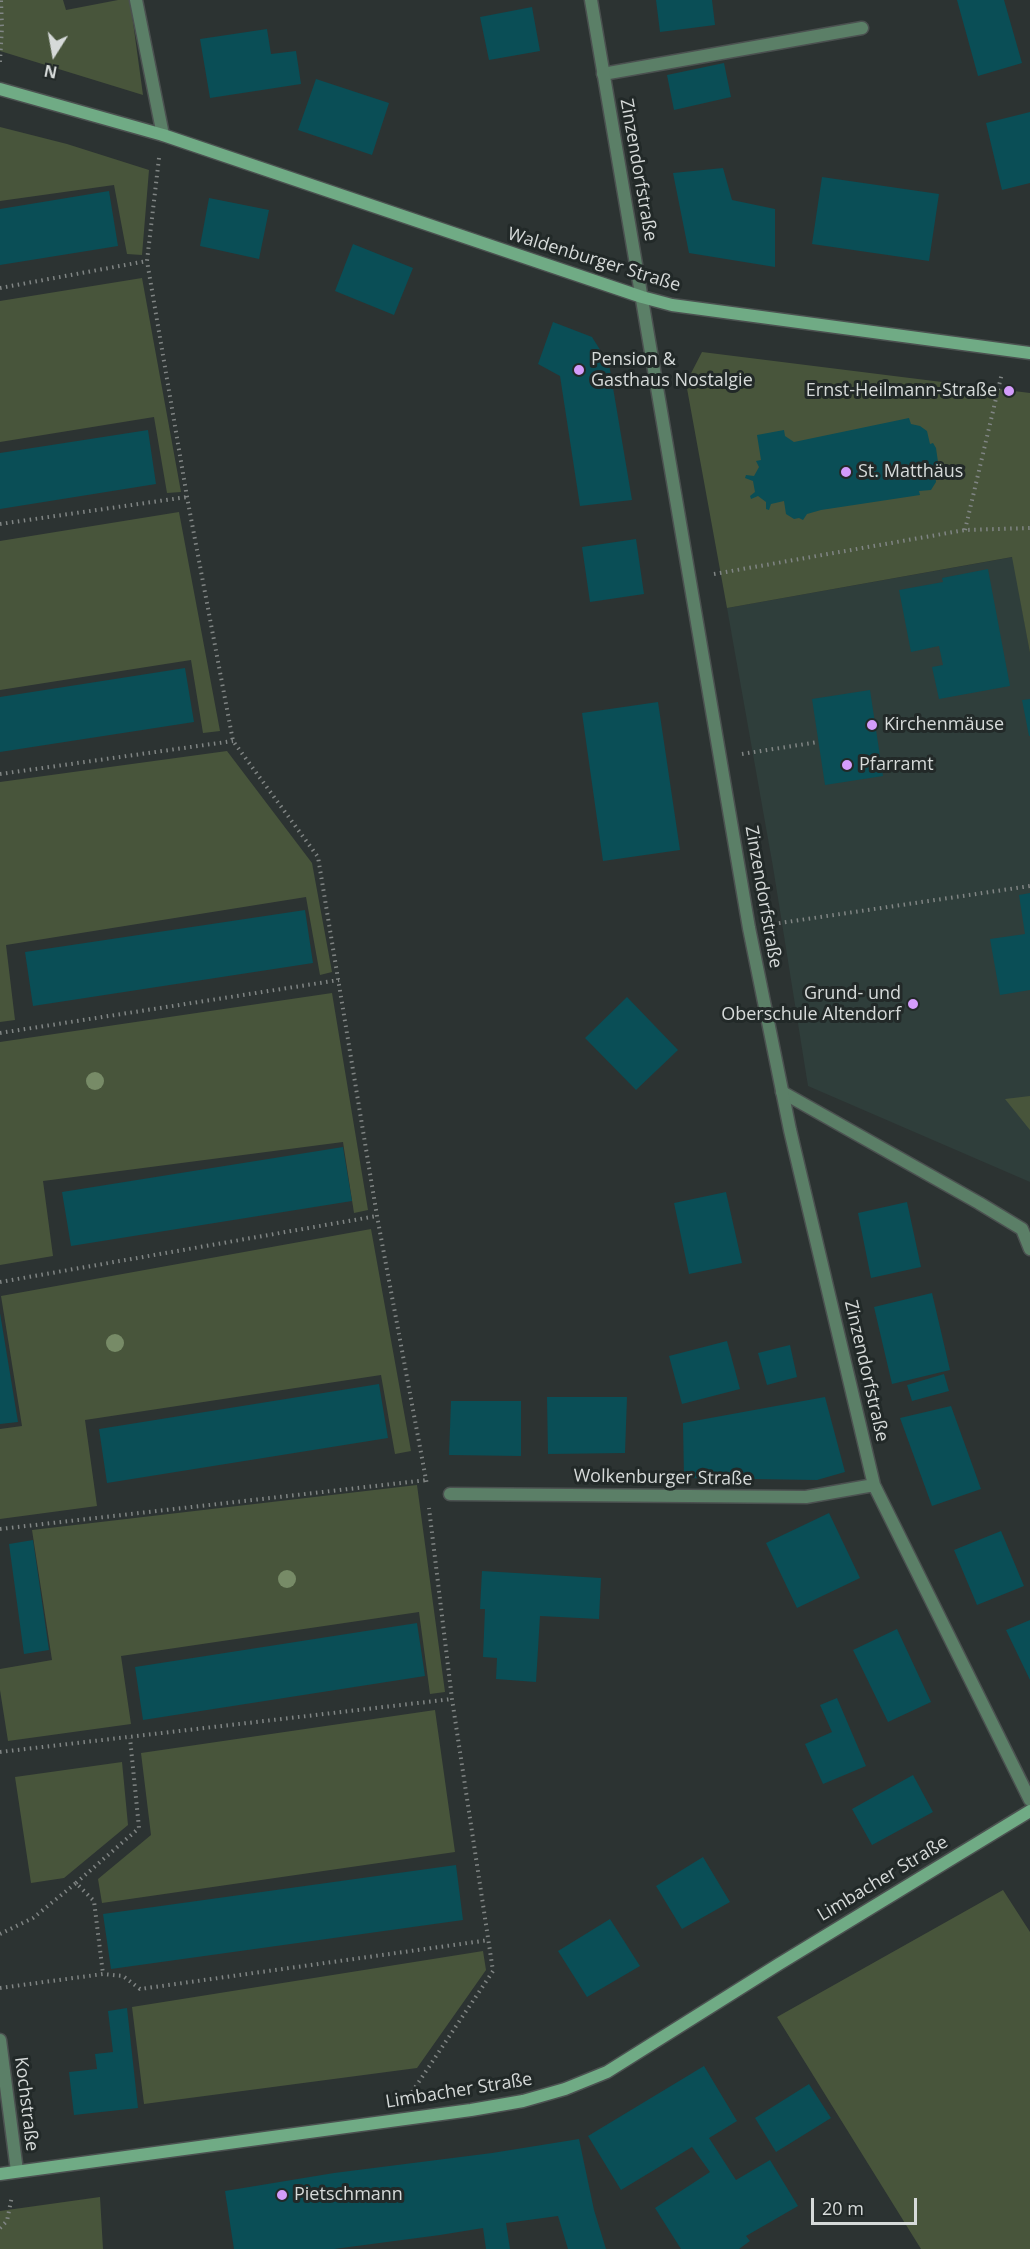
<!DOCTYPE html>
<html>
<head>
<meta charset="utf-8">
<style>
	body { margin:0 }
	#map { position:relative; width:1030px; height:2249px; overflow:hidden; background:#2c3332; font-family:"Open Sans",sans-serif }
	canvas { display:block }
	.north { position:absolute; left:24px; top:24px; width:60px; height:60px; -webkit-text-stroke:4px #222928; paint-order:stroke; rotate:191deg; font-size:16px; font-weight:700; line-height:24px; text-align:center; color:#d6dad9 }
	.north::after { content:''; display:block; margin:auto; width:21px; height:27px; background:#d6dad9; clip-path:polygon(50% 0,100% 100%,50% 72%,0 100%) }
	.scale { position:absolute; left:811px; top:2198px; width:106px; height:27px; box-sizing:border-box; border:3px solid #d6dad9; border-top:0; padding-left:8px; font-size:18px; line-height:21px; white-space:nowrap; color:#d6dad9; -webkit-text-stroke:4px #222928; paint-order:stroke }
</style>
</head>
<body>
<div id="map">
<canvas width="1030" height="2249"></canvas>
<div class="north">N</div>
<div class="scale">20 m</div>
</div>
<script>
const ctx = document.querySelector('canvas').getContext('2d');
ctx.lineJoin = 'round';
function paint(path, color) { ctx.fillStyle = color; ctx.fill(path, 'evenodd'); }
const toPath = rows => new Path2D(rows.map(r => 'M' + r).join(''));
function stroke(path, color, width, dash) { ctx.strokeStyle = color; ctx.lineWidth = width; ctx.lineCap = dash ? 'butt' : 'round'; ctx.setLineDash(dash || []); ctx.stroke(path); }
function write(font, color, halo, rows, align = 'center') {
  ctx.font = font + ' "Open Sans",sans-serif'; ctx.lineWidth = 6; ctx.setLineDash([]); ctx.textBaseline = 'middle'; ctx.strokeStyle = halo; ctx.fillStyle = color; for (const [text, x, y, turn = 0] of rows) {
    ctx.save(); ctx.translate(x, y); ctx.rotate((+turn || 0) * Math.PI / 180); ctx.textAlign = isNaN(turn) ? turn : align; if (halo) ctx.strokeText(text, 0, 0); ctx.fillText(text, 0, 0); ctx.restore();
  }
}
const built = toPath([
	[1013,557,1030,653,1030,1182,808,1086,773,867,727,608]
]);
const green = toPath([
	[0,0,63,0,66,10,118,0,130,0,143,95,0,51],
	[0,127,67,144,149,170,142,255,127,254,114,185,0,201],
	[142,278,181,492,167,493,154,417,0,442,0,301],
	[702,352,1030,393,1030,653,1012,557,727,608,686,383],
	[179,512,220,731,203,733,191,660,0,690,0,541],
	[227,751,312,863,332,972,320,975,306,897,6,945,15,1020,0,1022,0,782],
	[332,993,368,1210,354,1213,343,1142,43,1181,53,1256,0,1265,0,1042],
	[1030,1096,1030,1130,1005,1099],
	[371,1229,411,1451,395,1454,381,1375,85,1420,97,1506,0,1519,0,1429,22,1426,1,1296],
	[417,1485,445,1692,430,1694,419,1612,121,1656,131,1724,8,1741,0,1690,0,1669,52,1660,32,1530],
	[435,1710,455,1852,102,1903,98,1879,151,1835,141,1753],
	[122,1762,128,1825,64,1878,31,1883,15,1777],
	[1003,1890,1030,1932,1030,2249,921,2249,777,2017],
	[483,1951,486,1970,417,2068,144,2104,132,2007],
	[100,2197,103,2249,0,2249,0,2211]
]);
const building = toPath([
	[656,0,712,0,715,25,660,32],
	[957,0,1004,0,1022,63,978,76],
	[532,7,540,51,489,60,480,17],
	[267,29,271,54,296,51,301,84,210,98,200,39],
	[724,63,731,97,674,110,667,75],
	[316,79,389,103,372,155,298,130],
	[1030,112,1030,183,1002,190,986,123],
	[723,168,732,200,775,209,775,267,689,253,673,173],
	[822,177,939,194,929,261,812,244],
	[109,191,118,246,0,265,0,209],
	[209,198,269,210,259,259,200,246],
	[353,244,413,268,394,315,335,291],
	[553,322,592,337,609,364,632,500,580,506,560,376,538,364],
	[909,418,911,424,920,426,927,431,930,444,933,443,936,448,938,462,937,467,934,468,936,482,931,490,919,491,920,495,821,510,807,514,803,520,799,518,794,519,786,514,784,501,771,504,769,510,766,509,766,502,758,496,751,499,750,496,755,492,753,481,745,478,746,475,754,476,759,467,756,461,761,460,757,435,784,430,785,436,794,442],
	[148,430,156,484,0,509,0,453],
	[636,539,644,594,590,602,582,547],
	[988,569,1010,686,939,699,932,667,943,665,939,646,911,652,899,590,943,582,942,578],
	[185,668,194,722,0,752,0,697],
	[870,690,883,776,825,785,812,699],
	[1030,699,1030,736,1029,736,1022,700],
	[658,702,680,850,603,861,582,713],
	[1030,893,1030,990,1000,995,990,939,1025,934,1019,895],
	[305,910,313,963,33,1006,25,952],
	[627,997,678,1050,636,1090,585,1038],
	[343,1147,352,1201,71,1246,62,1192],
	[726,1192,742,1263,689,1274,674,1203],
	[907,1202,921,1267,871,1278,858,1213],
	[932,1293,950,1370,892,1384,874,1307],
	[0,1313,18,1422,0,1424],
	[727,1341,740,1389,682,1404,669,1356],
	[790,1345,797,1377,767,1385,758,1353],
	[944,1374,949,1391,912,1401,907,1385],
	[379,1384,388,1438,107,1483,99,1429],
	[547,1397,627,1397,625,1453,548,1454],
	[825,1397,845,1472,817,1480,684,1478,683,1423],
	[451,1401,521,1401,521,1456,449,1455],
	[951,1406,981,1489,932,1506,900,1418],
	[829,1513,860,1578,797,1608,766,1543],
	[1001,1531,1024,1586,977,1605,954,1550],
	[33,1540,49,1650,24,1654,9,1544],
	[482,1571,601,1578,599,1619,540,1616,536,1682,496,1679,497,1658,483,1657,485,1609,480,1609],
	[1030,1620,1030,1680,1006,1630],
	[417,1623,425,1676,143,1720,135,1667],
	[897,1629,931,1702,888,1722,853,1650],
	[837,1698,866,1766,823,1784,805,1744,832,1732,820,1705],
	[913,1775,933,1812,872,1845,852,1809],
	[703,1857,730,1902,682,1929,656,1886],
	[456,1865,463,1920,111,1969,103,1914],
	[610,1919,640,1966,587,1997,558,1951],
	[127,2008,138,2108,74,2115,69,2072,97,2069,95,2054,113,2052,108,2011],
	[704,2066,737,2121,709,2138,736,2180,770,2160,798,2206,746,2236,750,2241,739,2249,681,2249,655,2208,710,2172,692,2147,621,2190,588,2136],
	[809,2084,831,2118,776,2152,755,2118],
	[579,2139,594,2210,606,2249,568,2249,558,2216,506,2223,510,2249,486,2249,483,2228,440,2235,334,2249,234,2249,225,2191,334,2173,492,2153]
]);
const path = toPath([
	[0,62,2,27,1,0],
	[159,158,147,261,187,497,233,741,318,857,377,1216,427,1485],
	[0,288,147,261],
	[0,524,187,497],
	[965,530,1002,373],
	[714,574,965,530,1030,528],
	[742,754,818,742],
	[0,774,233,741],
	[773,924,1030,886],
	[0,1033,339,980],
	[0,1282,377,1216],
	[0,1529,427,1480],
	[0,1752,452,1699],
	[76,1883,139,1828,130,1738],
	[0,1934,33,1918,76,1883,94,1901,103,1974],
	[0,1988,103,1974,123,1976,140,1989,489,1940],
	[412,2092,493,1971,452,1699,429,1508],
	[0,2228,7,2221,12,2196]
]);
const lane = toPath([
	[603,74,862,28],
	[782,1092,979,1203,1022,1229,1030,1249]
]);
const street = toPath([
	[136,0,163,135],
	[591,0,749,928,790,1130,874,1485,1030,1800],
	[450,1494,806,1497,874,1485],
	[0,2040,17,2171]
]);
const secondary = toPath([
	[0,89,163,135,642,297,672,305,1030,353],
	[0,2174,471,2110,523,2101,565,2089,607,2072,779,1964,1030,1811]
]);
const trees = [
	[95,1081],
	[115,1343],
	[287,1579]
];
const markers = [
	[579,370,6,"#d49cfb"],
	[1009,391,6,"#d49cfb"],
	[846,472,6,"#d49cfb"],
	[872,725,6,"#d49cfb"],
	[847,765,6,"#d49cfb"],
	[913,1004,6,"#d49cfb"],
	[282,2195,6,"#d49cfb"]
];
const streetNames = [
	["Zinzendorfstraße",638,170,80],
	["Waldenburger Straße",594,260,17],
	["Zinzendorfstraße",763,897,80],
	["Zinzendorfstraße",866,1371,77],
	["Wolkenburger Straße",663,1478,1],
	["Limbacher Straße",883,1879,-31],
	["Limbacher Straße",459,2091,-9],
	["Kochstraße",26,2104,83]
];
const poiNames = [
	["Pension &",591,360],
	["Gasthaus Nostalgie",591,381],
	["Ernst-Heilmann-Straße",997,391,"right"],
	["St. Matthäus",858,472],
	["Kirchenmäuse",884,725],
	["Pfarramt",859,765],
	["Grund- und",901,994,"right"],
	["Oberschule Altendorf",901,1015,"right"],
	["Pietschmann",294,2195]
];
paint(built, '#2f3e3b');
paint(green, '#48553b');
paint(building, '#0a4e56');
stroke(lane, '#4b5150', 15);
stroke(street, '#4b5150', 15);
stroke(secondary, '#4b5150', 15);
stroke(path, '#808584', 4, [1.5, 4.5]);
stroke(lane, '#5b7f67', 12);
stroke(street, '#5b7f67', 12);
stroke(secondary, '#70ab85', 12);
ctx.fillStyle = '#778b67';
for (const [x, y] of trees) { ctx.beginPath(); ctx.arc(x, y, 9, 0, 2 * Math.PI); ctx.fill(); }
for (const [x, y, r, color] of markers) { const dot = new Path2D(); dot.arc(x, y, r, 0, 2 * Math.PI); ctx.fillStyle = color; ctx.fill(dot); stroke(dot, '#222928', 2); }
write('18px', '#d6dad9', '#222928', streetNames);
write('18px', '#d6dad9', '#222928', poiNames, 'left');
</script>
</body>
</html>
